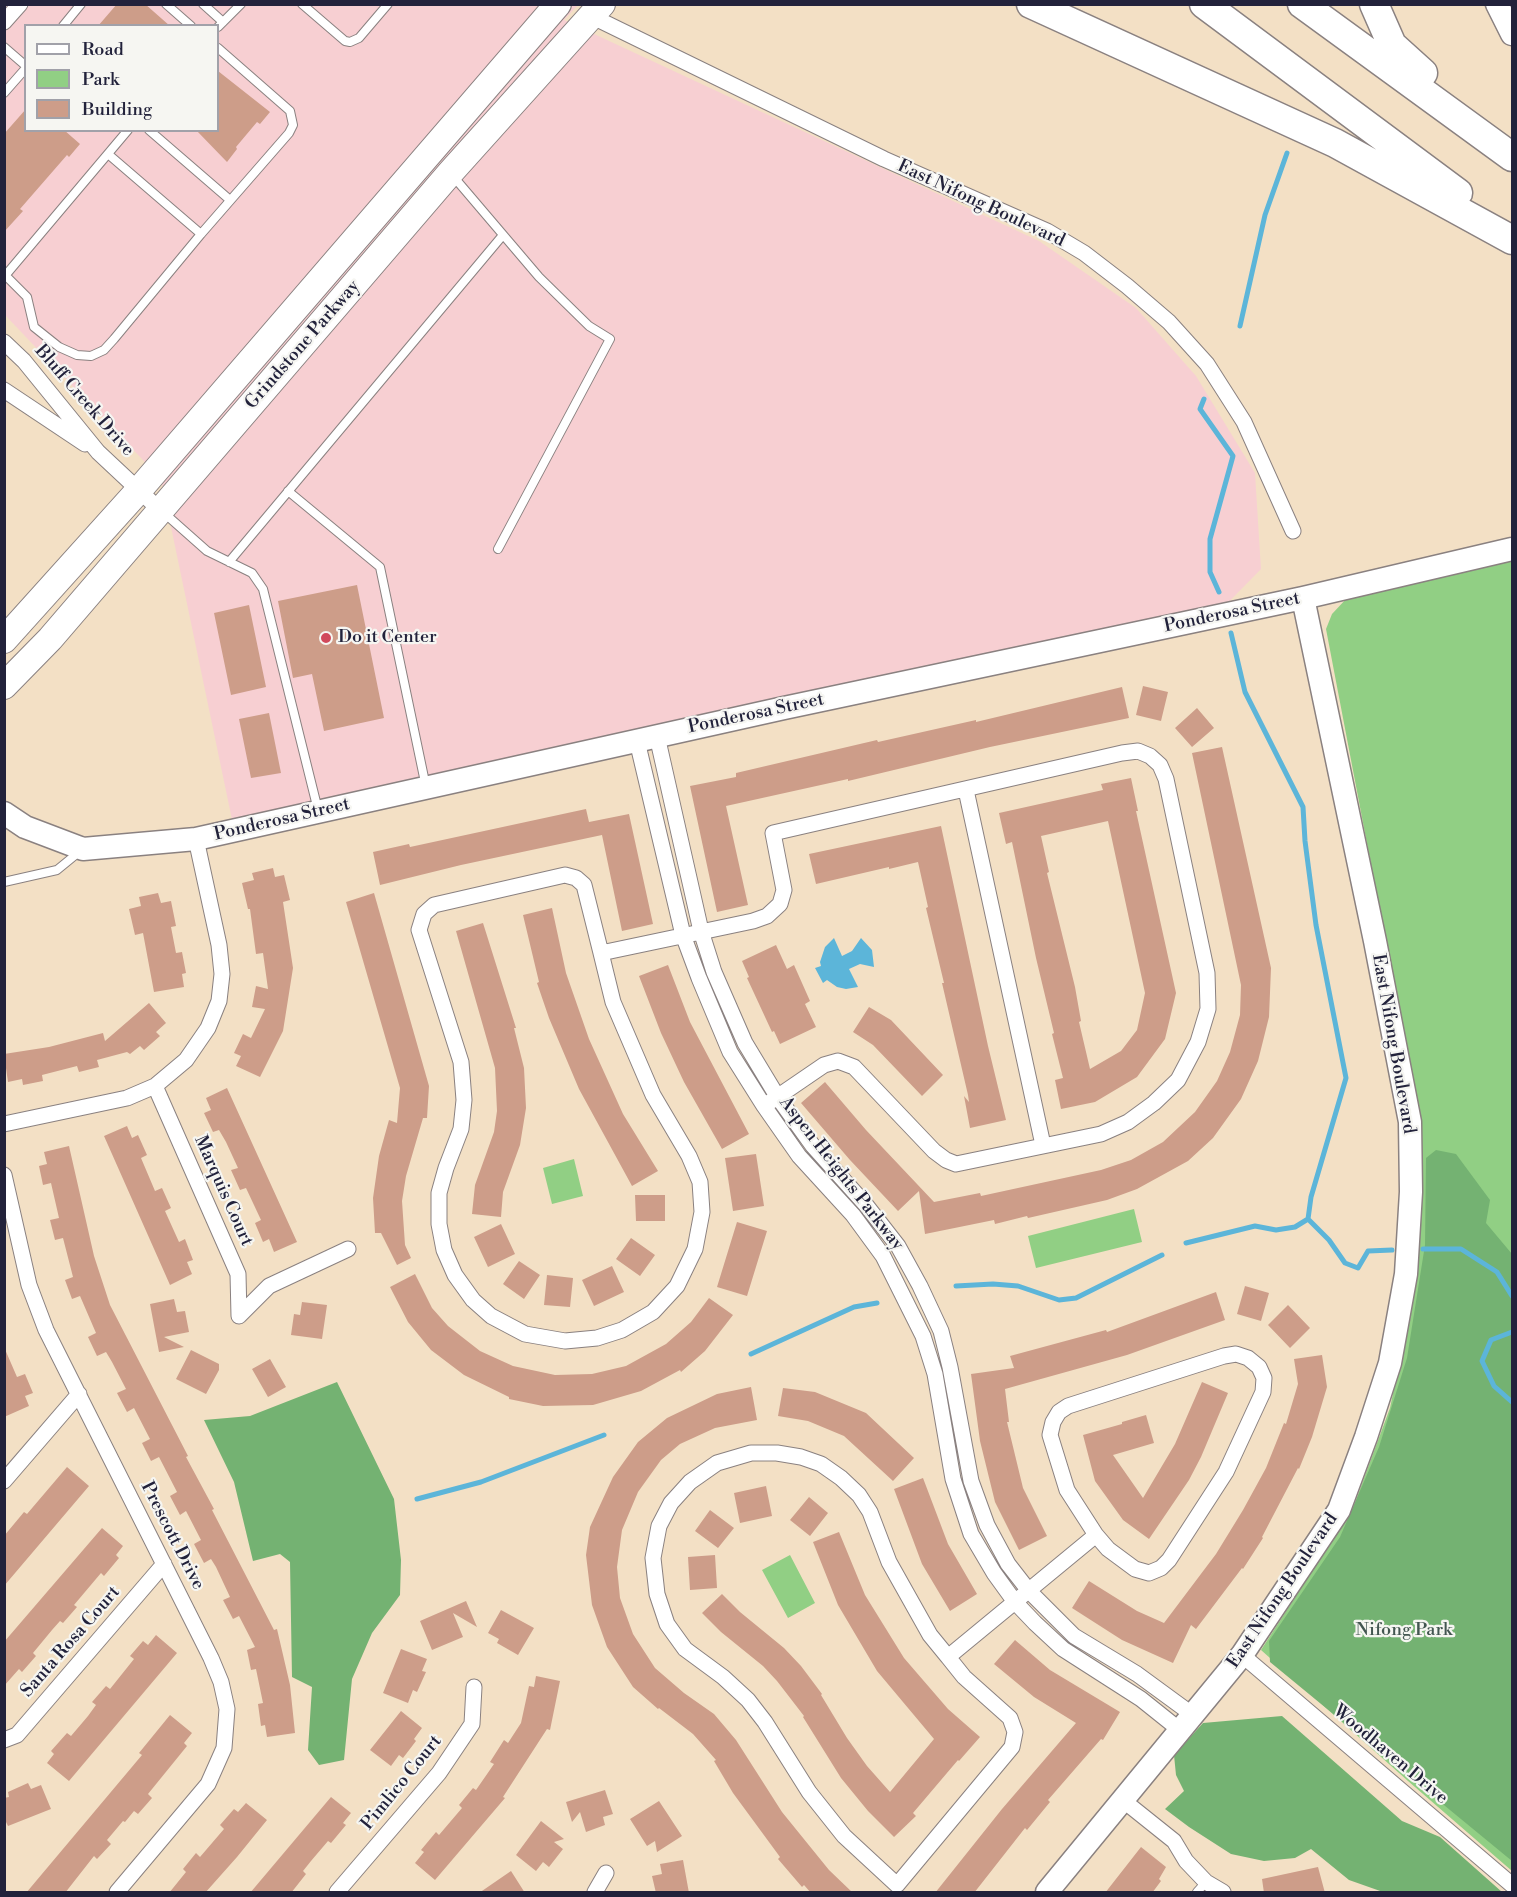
<!DOCTYPE html>
<html>
<head>
<meta charset="utf-8">
<style>
	body { margin:0 }
	#map { position:relative; width:1517px; height:1897px; overflow:hidden; background:#f3e0c5; font-family:"Libre Bodoni",serif }
	canvas { display:block }
	.frame { position:absolute; inset:0; border:6px solid #22223b; pointer-events:none }
	.legend { position:absolute; left:24px; top:24px; width:195px; height:108px; box-sizing:border-box; background:#f6f6f2; border:2px solid #a1a1a9; margin:0; padding:8px 10px; list-style:none; font-size:18px; color:#22223b }
	.legend li { display:flex; align-items:center; gap:12px; height:30px }
	.legend b { width:30px; border:2px solid #a1a1a9 }
</style>
</head>
<body>
<div id="map">
<canvas width="1517" height="1897"></canvas>
<div class="frame"></div>
<ul class="legend">
<li><b style="height:8px;background:#fff"></b>Road</li>
<li><b style="height:16px;background:#91cf84"></b>Park</li>
<li><b style="height:16px;background:#cd9d89"></b>Building</li>
</ul>
</div>
<script>
const ctx = document.querySelector('canvas').getContext('2d');
ctx.lineJoin = 'round';
function paint(path, color) { ctx.fillStyle = color; ctx.fill(path, 'evenodd'); }
const toPath = rows => new Path2D(rows.map(r => 'M' + r).join(''));
function stroke(path, color, width, dash) { ctx.strokeStyle = color; ctx.lineWidth = width; ctx.lineCap = dash ? 'butt' : 'round'; ctx.setLineDash(dash || []); ctx.stroke(path); }
function write(font, color, halo, rows, align = 'center') {
  ctx.font = font + ' "Libre Bodoni",serif'; ctx.lineWidth = 4.5; ctx.setLineDash([]); ctx.textBaseline = 'middle'; ctx.strokeStyle = halo; ctx.fillStyle = color; for (const [text, x, y, turn = 0] of rows) {
    ctx.save(); ctx.translate(x, y); ctx.rotate((+turn || 0) * Math.PI / 180); ctx.textAlign = isNaN(turn) ? turn : align; if (halo) ctx.strokeText(text, 0, 0); ctx.fillText(text, 0, 0); ctx.restore();
  }
}
const built = toPath([
	[5,5,578,5,564,20,1039,241,1136,308,1196,376,1255,473,1261,569,1212,619,235,834,161,479,5,315],
	[26,26,218,26,218,130,26,130]
]);
const green = toPath([
	[1512,561,1512,1871,1408,1781,1261,1650,1353,1508,1390,1408,1407,1326,1415,1095,1326,629,1332,614,1347,598],
	[574,1159,583,1196,552,1204,543,1168],
	[1134,1209,1142,1242,1036,1268,1028,1236],
	[790,1555,815,1603,788,1618,762,1570]
]);
const forest = toPath([
	[1436,1150,1456,1154,1490,1200,1486,1223,1512,1254,1512,1861,1270,1662,1269,1641,1340,1537,1379,1447,1407,1358,1425,1245,1426,1158],
	[337,1382,394,1499,401,1560,400,1595,372,1633,352,1679,344,1760,319,1765,308,1750,312,1687,292,1677,290,1562,280,1554,253,1561,234,1482,204,1420,250,1416],
	[1282,1716,1402,1821,1440,1837,1502,1892,1383,1892,1349,1880,1311,1849,1295,1858,1264,1861,1231,1854,1189,1827,1165,1809,1184,1791,1176,1775,1174,1755,1203,1723]
]);
const water = toPath([
	[834,938,842,956,852,951,861,938,872,950,874,967,860,964,849,969,858,987,846,989,837,987,827,980,823,983,815,968,821,966,820,962,825,947]
]);
const stream = toPath([
	[1240,326,1265,215,1287,153],
	[1204,399,1200,409,1233,456,1210,539,1210,572,1219,592],
	[1231,633,1245,692,1303,807,1305,841,1316,925,1346,1078,1311,1197,1308,1219,1329,1240,1345,1263,1358,1268,1368,1251,1392,1250],
	[1186,1243,1255,1226,1276,1230,1295,1227,1308,1219],
	[1423,1249,1461,1249,1497,1272,1512,1296],
	[956,1286,993,1284,1018,1286,1059,1300,1076,1298,1162,1255],
	[1512,1332,1491,1340,1482,1361,1494,1386,1512,1402],
	[751,1354,854,1307,877,1303],
	[417,1499,481,1482,604,1435]
]);
const building = toPath([
	[117,4,145,4,170,26,98,26],
	[218,71,270,112,260,124,257,122,236,147,237,149,227,162,196,130,218,130],
	[26,109,26,130,64,130,80,144,69,157,67,155,20,209,23,211,4,232,4,134],
	[357,585,384,718,324,731,312,674,293,678,278,601],
	[249,605,266,687,231,695,214,613],
	[1143,686,1168,692,1161,721,1136,715],
	[1122,687,1129,718,990,747,848,781,848,779,726,806,748,905,717,912,690,786,736,777,736,773,877,740,878,742,976,720,976,722],
	[1197,708,1214,728,1192,747,1175,728],
	[269,713,281,773,251,778,239,719],
	[1222,747,1271,968,1269,1017,1258,1061,1241,1099,1213,1138,1188,1161,1137,1189,1107,1200,1028,1218,1027,1216,995,1224,994,1220,925,1234,919,1191,898,1211,850,1160,801,1103,825,1082,866,1130,934,1202,980,1193,981,1196,1101,1170,1131,1160,1163,1142,1195,1112,1217,1081,1230,1052,1240,1015,1241,985,1192,753],
	[1131,778,1138,811,1136,811,1176,993,1165,1039,1137,1077,1095,1102,1061,1109,1055,1080,1063,1078,1052,1034,1054,1033,1036,958,1012,842,1006,844,999,813,1103,790,1101,784],
	[1108,821,1145,993,1137,1030,1121,1051,1090,1069,1079,1022,1081,1021,1075,987,1047,873,1049,872,1041,836],
	[586,809,589,822,629,814,653,924,622,931,602,835,461,865,380,885,373,852,409,844,410,847],
	[941,826,988,1046,1006,1120,970,1128,964,1096,969,1102,968,1095,942,983,944,983,926,908,928,907,918,862,889,869,889,867,816,884,809,854],
	[273,868,275,877,284,875,290,900,283,902,293,968,283,1031,260,1077,236,1066,241,1056,234,1053,243,1034,251,1038,265,1009,252,1007,256,986,268,989,263,953,256,954,250,909,248,909,242,883,254,880,252,873],
	[158,893,161,903,171,901,176,926,171,927,176,953,182,952,186,973,182,974,184,987,154,992,143,933,135,935,129,909,141,906,139,897],
	[374,893,429,1086,427,1118,423,1118,406,1176,402,1201,405,1245,411,1258,397,1265,381,1233,375,1233,373,1198,379,1156,389,1120,397,1123,400,1088,346,902],
	[552,908,566,973,589,1039,623,1114,658,1171,632,1186,579,1089,549,1018,537,983,539,982,523,915],
	[483,923,516,1028,514,1028,524,1068,526,1108,520,1145,503,1192,501,1217,472,1214,475,1185,494,1132,497,1111,495,1068,456,931],
	[776,945,787,969,794,965,810,1001,805,1004,816,1027,780,1044,774,1031,772,1032,747,978,749,977,742,961],
	[668,965,690,1022,749,1134,722,1149,684,1082,661,1033,639,976],
	[149,1003,166,1023,156,1032,160,1036,144,1050,140,1046,130,1054,127,1052,97,1060,99,1067,79,1072,77,1066,42,1075,43,1081,23,1085,22,1079,8,1082,4,1054,49,1047,103,1033,105,1041],
	[869,1007,891,1020,943,1075,922,1096,873,1045,853,1032],
	[227,1088,297,1242,274,1252,269,1239,263,1242,255,1223,261,1220,246,1188,240,1190,231,1170,238,1168,226,1142,219,1130,213,1132,204,1113,211,1110,206,1098],
	[127,1126,132,1138,138,1135,147,1155,141,1158,155,1191,162,1188,171,1208,165,1211,179,1242,185,1239,193,1260,187,1262,192,1274,170,1285,104,1136],
	[69,1146,94,1256,110,1305,188,1456,186,1457,214,1509,212,1510,274,1630,277,1629,290,1685,295,1733,267,1737,265,1725,261,1726,258,1704,263,1703,256,1669,251,1670,247,1650,255,1647,239,1616,233,1619,223,1600,230,1597,216,1567,211,1559,204,1563,194,1544,201,1540,186,1511,180,1515,170,1496,177,1492,159,1457,151,1461,142,1443,150,1439,134,1408,127,1412,117,1393,126,1389,112,1362,106,1352,97,1356,88,1337,96,1333,80,1296,72,1299,65,1280,73,1277,63,1238,55,1240,50,1220,59,1218,51,1183,43,1185,39,1166,47,1164,44,1152],
	[756,1154,764,1206,733,1211,725,1158],
	[635,1195,665,1195,665,1221,636,1221],
	[737,1222,767,1231,747,1296,717,1287],
	[501,1224,515,1254,488,1267,474,1237],
	[631,1238,655,1255,640,1276,616,1259],
	[519,1261,540,1275,524,1299,503,1284],
	[612,1266,624,1292,594,1306,582,1280],
	[415,1274,432,1308,448,1326,480,1351,513,1366,555,1375,592,1374,626,1366,666,1344,691,1322,709,1298,733,1315,705,1351,681,1372,680,1370,641,1391,593,1405,543,1406,509,1399,509,1397,464,1375,431,1350,408,1322,390,1287],
	[547,1275,573,1278,570,1307,544,1305],
	[1245,1286,1269,1293,1261,1321,1237,1314],
	[1216,1292,1225,1320,1127,1355,1005,1389,1009,1422,1007,1422,1023,1488,1047,1536,1019,1550,995,1502,980,1441,971,1374,1014,1368,1010,1356,1106,1330,1107,1332],
	[174,1299,177,1312,185,1311,189,1332,164,1337,184,1347,159,1352,150,1304],
	[302,1302,327,1305,322,1339,291,1335,294,1314,300,1315],
	[1288,1305,1310,1328,1290,1348,1268,1325],
	[4,1347,17,1377,25,1374,33,1393,25,1396,29,1406,4,1417],
	[191,1350,219,1364,219,1370,206,1394,176,1379],
	[1322,1355,1327,1387,1312,1437,1299,1469,1298,1468,1262,1537,1263,1538,1243,1569,1242,1568,1196,1629,1191,1625,1173,1663,1122,1640,1072,1608,1089,1581,1137,1611,1164,1623,1216,1554,1243,1510,1266,1468,1284,1423,1286,1424,1298,1384,1294,1359],
	[270,1359,286,1387,268,1397,252,1369],
	[1202,1382,1228,1393,1201,1457,1189,1480,1149,1539,1123,1520,1095,1481,1083,1435,1122,1424,1122,1422,1146,1415,1154,1443,1113,1455,1143,1498,1175,1444],
	[751,1387,757,1420,715,1428,680,1444,661,1460,638,1492,622,1530,617,1567,620,1598,633,1634,655,1668,684,1693,714,1714,736,1740,782,1812,829,1870,853,1893,811,1893,804,1885,802,1887,778,1859,780,1857,733,1793,714,1761,716,1760,693,1734,659,1708,658,1709,633,1687,607,1647,592,1605,586,1555,590,1527,613,1477,638,1442,667,1418,717,1394],
	[783,1388,815,1392,866,1413,914,1458,893,1481,844,1436,808,1421,778,1416],
	[67,1467,89,1486,4,1586,4,1536,24,1512,27,1514],
	[923,1478,948,1544,977,1594,950,1611,922,1564,894,1489],
	[766,1486,772,1516,740,1523,734,1493],
	[809,1497,828,1513,810,1536,790,1520],
	[710,1510,734,1528,718,1548,695,1531],
	[102,1528,123,1546,116,1555,119,1558,104,1576,101,1573,74,1605,77,1607,63,1623,60,1621,52,1630,33,1653,36,1656,22,1672,19,1669,4,1686,4,1642],
	[839,1532,865,1595,904,1658,948,1709,980,1737,959,1761,958,1760,913,1813,916,1816,894,1837,868,1811,841,1778,803,1717,804,1716,777,1681,763,1666,721,1632,702,1613,722,1594,740,1612,784,1648,801,1666,822,1694,821,1695,847,1738,867,1766,890,1792,934,1739,877,1671,838,1605,813,1542],
	[715,1555,717,1588,690,1590,688,1557],
	[466,1601,477,1627,453,1613,463,1637,432,1650,420,1621],
	[501,1610,534,1628,518,1655,497,1643,499,1639,488,1633],
	[156,1635,177,1653,69,1781,47,1763,54,1754,51,1751,67,1733,71,1736,88,1716,96,1705,92,1702,106,1686,110,1689,134,1659,130,1656,143,1641,148,1645],
	[1015,1640,1050,1670,1120,1712,1103,1740,1101,1739,1048,1800,1050,1802,1027,1830,1025,1828,974,1893,935,1893,1002,1809,1076,1723,1034,1697,994,1664],
	[401,1649,427,1659,422,1671,426,1672,417,1692,413,1690,408,1703,383,1693],
	[536,1676,560,1681,550,1730,547,1729,503,1797,505,1798,435,1880,415,1863,424,1852,421,1850,436,1832,439,1835,462,1808,459,1805,473,1788,476,1790,494,1764,490,1762,504,1740,508,1743,521,1723,529,1686,534,1687],
	[401,1711,422,1728,414,1739,416,1741,403,1758,399,1755,391,1766,370,1750],
	[170,1715,192,1733,184,1743,187,1746,148,1794,152,1798,138,1814,134,1811,125,1822,123,1821,107,1840,111,1844,97,1859,94,1856,65,1893,26,1893,142,1755,139,1753],
	[28,1783,31,1789,41,1785,51,1809,8,1826,4,1818,4,1798,9,1797,8,1792],
	[605,1790,613,1814,603,1817,605,1825,586,1832,580,1812,572,1822,566,1802],
	[331,1797,351,1813,343,1823,346,1825,331,1843,328,1841,311,1861,303,1871,306,1874,291,1893,250,1893],
	[659,1801,682,1836,657,1852,655,1841,647,1846,630,1819],
	[246,1803,267,1820,237,1857,205,1893,169,1893,186,1872,183,1869,196,1853,200,1857,224,1829,220,1825,234,1809,238,1812],
	[541,1821,564,1839,554,1842,563,1849,549,1867,543,1862,536,1871,516,1855],
	[1141,1847,1166,1867,1159,1879,1161,1881,1152,1893,1105,1893],
	[683,1860,689,1893,656,1893,652,1876,662,1874,660,1864],
	[1318,1867,1325,1893,1264,1893,1262,1879],
	[511,1871,525,1893,479,1893]
]);
const lane = toPath([
	[166,4,191,26],
	[203,4,223,22],
	[302,4,345,41,350,42,359,38,388,4],
	[63,26,81,4],
	[218,27,241,4],
	[4,47,26,66],
	[4,93,26,68],
	[149,130,230,200],
	[108,154,201,234,289,133,293,125,290,111,218,48],
	[453,176,539,277,589,326,610,339,498,549],
	[4,274,27,297,34,327,59,347,77,355,91,356,104,350,114,339,201,234],
	[4,277,128,130],
	[288,491,380,567,426,787],
	[163,512,207,551,252,573,263,589,318,810],
	[229,562,503,235],
	[4,882,57,870,79,852],
	[1197,1892,1206,1882]
]);
const street = toPath([
	[591,16,884,159,1047,231,1084,253,1127,286,1169,322,1207,364,1244,422,1293,531],
	[4,22,20,4],
	[4,342,24,361,98,452,161,511],
	[4,390,85,444],
	[657,736,701,931,714,972,745,1043,777,1096,813,1146,866,1205,898,1246,920,1286,941,1331,950,1367,971,1481,987,1525,1008,1564,1029,1591,1074,1636,1137,1674,1193,1715],
	[637,741,683,935,699,978,730,1052,764,1106,799,1156,853,1215,883,1256,923,1336,935,1374,953,1479,971,1534,994,1573,1015,1602,1035,1623,1063,1649,1141,1699,1181,1731],
	[966,790,1043,1145],
	[601,953,613,1002,653,1095,689,1156,700,1182,702,1212,695,1249,677,1286,653,1312,622,1330,597,1338,565,1341,525,1334,491,1316,473,1300,455,1275,444,1250,439,1224,439,1193,446,1168,461,1129,464,1100,461,1062,419,930,424,914,434,905,565,875,576,878,584,885,601,953,753,921,767,916,780,904,784,890,773,833,1122,753,1138,751,1150,756,1160,765,1166,779,1207,973,1208,1009,1198,1042,1178,1080,1154,1103,1128,1122,1101,1134,956,1164,946,1160,934,1151,854,1067,838,1061,824,1065,764,1106],
	[155,1086,238,1274,239,1316],
	[4,1124,127,1098,155,1086,186,1060,208,1028,219,1001,222,974,219,945,196,839],
	[4,1175,29,1285,46,1330,211,1658,221,1682,227,1709,224,1748,208,1784,117,1892],
	[239,1316,269,1286,348,1249],
	[4,1481,79,1394],
	[1242,1655,1512,1885],
	[948,1657,964,1677,1010,1718,1015,1732,1012,1747,897,1885,844,1836,809,1792,765,1722,748,1700,723,1677,685,1649,667,1624,657,1594,653,1558,659,1526,671,1503,690,1482,717,1463,751,1453,777,1453,801,1457,821,1464,841,1478,859,1495,870,1512,889,1562,930,1635,948,1657,1096,1535,1108,1549,1135,1569,1149,1573,1161,1568,1169,1560,1226,1472,1263,1392,1264,1378,1259,1367,1248,1358,1236,1354,1224,1356,1068,1406,1059,1412,1053,1422,1050,1435,1067,1490,1096,1535],
	[4,1740,17,1735,164,1564],
	[1124,1801,1174,1841,1186,1861,1206,1882,1223,1892],
	[337,1892,439,1773,472,1724,474,1687],
	[595,1892,606,1873]
]);
const secondary = toPath([
	[1497,4,1512,34],
	[4,813,25,827,83,849,196,839,784,708,1303,598,1512,549],
	[1047,1892,1242,1655,1339,1510,1366,1437,1390,1363,1406,1274,1411,1192,1410,1122,1375,941,1303,598]
]);
const primary = toPath([
	[4,640,139,490,558,4],
	[4,686,50,639,450,173,602,4]
]);
const highway = toPath([
	[1031,4,1335,143,1512,240],
	[1204,4,1458,193],
	[1302,4,1512,157],
	[1374,4,1392,45,1423,73]
]);
const markers = [
	[326,638,6,"#d1495b"]
];
const streetNames = [
	["East Nifong Boulevard",981,204,25],
	["Grindstone Parkway",303,345,-49],
	["Bluff Creek Drive",84,401,49],
	["Ponderosa Street",1232,613,-12],
	["Ponderosa Street",756,714,-12],
	["Ponderosa Street",282,820,-13],
	["East Nifong Boulevard",1393,1044,80],
	["Aspen Heights Parkway",841,1174,52],
	["Marquis Court",223,1191,66],
	["Prescott Drive",172,1536,63],
	["East Nifong Boulevard",1283,1591,-56],
	["Santa Rosa Court",71,1642,-49],
	["Woodhaven Drive",1390,1755,40],
	["Pimlico Court",402,1783,-51]
];
const poiNames = [
	["Do it Center",338,638]
];
const parkNames = [
	["Nifong Park",1404,1631]
];
paint(built, '#f7cfd2');
paint(green, '#91cf84');
paint(forest, '#74b272');
paint(water, '#5cb5d9');
stroke(stream, '#5cb5d9', 5);
paint(building, '#cd9d89');
stroke(lane, '#8a8180', 10);
stroke(street, '#8a8180', 17);
stroke(secondary, '#8a8180', 25);
stroke(primary, '#8a8180', 28);
stroke(highway, '#8a8180', 31);
stroke(lane, '#fff', 8);
stroke(street, '#fff', 15);
stroke(secondary, '#fff', 22);
stroke(primary, '#fff', 26);
stroke(highway, '#fff', 28);
for (const [x, y, r, color] of markers) { const dot = new Path2D(); dot.arc(x, y, r, 0, 2 * Math.PI); ctx.fillStyle = color; ctx.fill(dot); stroke(dot, '#f6f6f2', 2); }
write('18px', '#22223b', '#f6f6f2', streetNames);
write('18px', '#22223b', '#f6f6f2', poiNames, 'left');
write('18px', '#435651', '#f6f6f2', parkNames);
</script>
</body>
</html>
